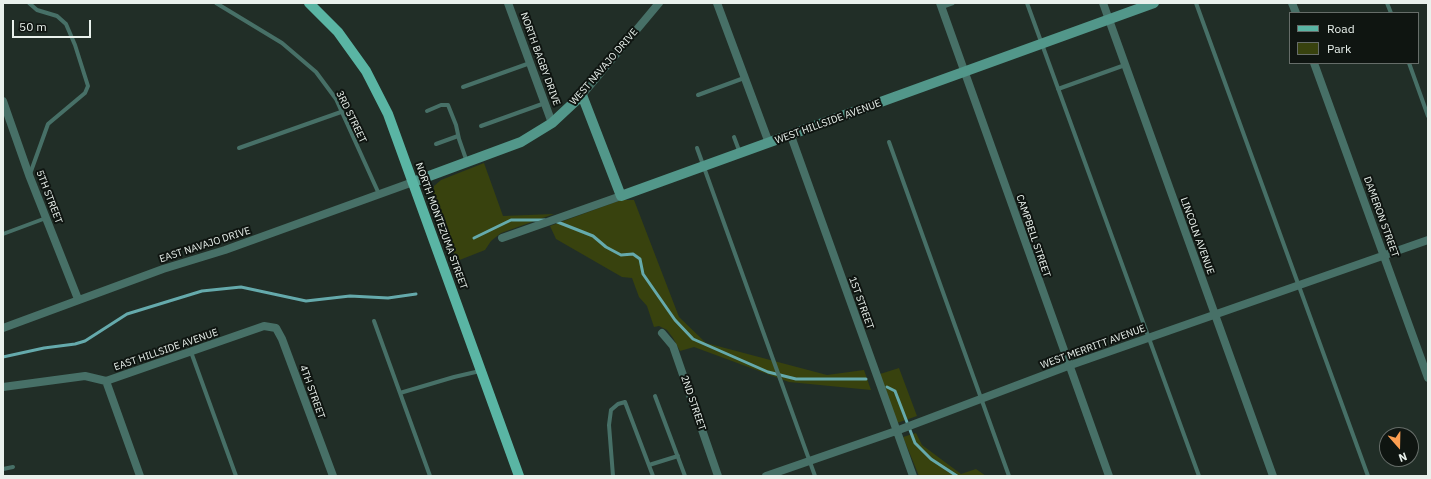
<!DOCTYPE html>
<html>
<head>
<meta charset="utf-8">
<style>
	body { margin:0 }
	#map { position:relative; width:1431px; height:479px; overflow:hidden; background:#212e27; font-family:"IBM Plex Sans",sans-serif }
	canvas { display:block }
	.frame { position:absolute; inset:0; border:4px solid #e9f1ec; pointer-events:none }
	.legend { position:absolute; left:1289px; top:12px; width:130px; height:52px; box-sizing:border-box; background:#0f1511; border:1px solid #666d69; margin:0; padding:5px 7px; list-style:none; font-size:12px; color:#e9f1ec }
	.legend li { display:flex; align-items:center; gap:8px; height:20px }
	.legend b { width:20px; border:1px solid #666d69 }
	.north { position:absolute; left:1379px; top:427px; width:40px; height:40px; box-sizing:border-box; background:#0f1511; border:1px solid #666d69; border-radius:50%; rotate:160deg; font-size:11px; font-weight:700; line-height:16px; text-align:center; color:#e9f1ec }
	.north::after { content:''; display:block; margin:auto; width:14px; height:18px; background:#fb9e51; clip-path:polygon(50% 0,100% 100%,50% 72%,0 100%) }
	.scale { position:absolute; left:12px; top:20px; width:79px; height:18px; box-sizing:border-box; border:2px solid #e9f1ec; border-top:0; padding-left:5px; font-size:12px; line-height:14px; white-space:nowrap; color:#e9f1ec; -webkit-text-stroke:3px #0f1511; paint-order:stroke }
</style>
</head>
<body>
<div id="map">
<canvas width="1431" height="479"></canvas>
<div class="frame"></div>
<ul class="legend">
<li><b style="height:5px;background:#5ab5a4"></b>Road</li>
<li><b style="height:11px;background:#38420e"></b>Park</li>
</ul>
<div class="north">N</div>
<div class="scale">50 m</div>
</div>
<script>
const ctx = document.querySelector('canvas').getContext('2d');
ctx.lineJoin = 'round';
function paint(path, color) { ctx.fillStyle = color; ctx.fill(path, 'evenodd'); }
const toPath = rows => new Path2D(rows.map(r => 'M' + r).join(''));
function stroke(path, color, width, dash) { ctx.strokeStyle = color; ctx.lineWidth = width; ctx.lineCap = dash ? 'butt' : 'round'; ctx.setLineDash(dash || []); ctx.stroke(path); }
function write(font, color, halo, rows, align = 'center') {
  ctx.font = font + ' "IBM Plex Sans",sans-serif'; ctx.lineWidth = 4; ctx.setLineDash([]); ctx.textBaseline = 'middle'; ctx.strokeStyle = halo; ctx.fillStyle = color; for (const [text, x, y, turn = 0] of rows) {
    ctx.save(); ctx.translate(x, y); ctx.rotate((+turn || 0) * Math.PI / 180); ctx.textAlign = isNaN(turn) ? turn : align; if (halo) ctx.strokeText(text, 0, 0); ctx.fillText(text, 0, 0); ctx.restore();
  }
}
const green = toPath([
	[484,163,503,216,554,214,501,233,491,241,485,250,457,261,433,196,434,186,441,180],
	[621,200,634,200,679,317,706,343,827,375,864,370,871,390,789,382,694,347,680,351,673,338,667,330,659,326,654,327,647,306,639,297,632,278,622,277,556,239,550,226],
	[899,368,917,416,897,423,880,374],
	[916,433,922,445,961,474,976,469,986,476,919,476,903,437]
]);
const stream = toPath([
	[555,221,593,236,606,247,621,255,633,254,640,259,643,274,675,320,693,339,768,372,796,379,866,379],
	[474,238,511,220,545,220],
	[3,357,44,348,75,344,85,341,127,314,202,291,241,287,306,301,350,296,388,298,416,294],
	[887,387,895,391,915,443,931,459,957,476]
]);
const lane = toPath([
	[29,3,37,10,57,16,66,24,75,45,88,86,85,93,48,124,30,174],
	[216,3,282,43,316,72,336,99,379,194],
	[1027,3,1199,476],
	[1196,3,1368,476],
	[1387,3,1391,13],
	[942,7,953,3],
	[1409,63,1428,116],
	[463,87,530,63],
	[1058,89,1125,65],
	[698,95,744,78],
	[427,111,441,105,448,105,456,125,459,139,467,162],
	[481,126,545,103],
	[734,137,740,153],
	[889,142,1009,476],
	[436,144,458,136],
	[239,148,341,112],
	[697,148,815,476],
	[3,234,46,218],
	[374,321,430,476],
	[191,352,236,476],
	[400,393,454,377,480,371],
	[655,396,685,476],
	[649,465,678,456],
	[3,469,13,467],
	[613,476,609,425,611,410,618,404,625,402,653,476]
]);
const street = toPath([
	[508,3,552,123],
	[717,3,769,143],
	[940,3,1109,476],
	[1103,3,1273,476],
	[1292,3,1296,13],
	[1314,63,1428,378],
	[582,95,659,3],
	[3,101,29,175,78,299],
	[791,136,913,476],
	[502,238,621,196],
	[3,328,163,269,225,250,413,182],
	[662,333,673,346,718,476],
	[106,381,140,476],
	[3,387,85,376,106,381,264,326,276,328,282,339,333,476],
	[766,476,896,431,1068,366,1428,240]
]);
const secondary = toPath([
	[413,182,521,142,552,123,582,95,621,196,1154,3]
]);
const primary = toPath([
	[309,3,338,32,366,71,388,114,519,476]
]);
const streetNames = [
	["NORTH BAGBY DRIVE",540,59,70],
	["WEST NAVAJO DRIVE",604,67,-49],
	["3RD STREET",351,117,64],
	["WEST HILLSIDE AVENUE",828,122,-20],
	["5TH STREET",49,197,69],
	["DAMERON STREET",1381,217,70],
	["NORTH MONTEZUMA STREET",441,226,70],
	["CAMPBELL STREET",1033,236,71],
	["LINCOLN AVENUE",1197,236,70],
	["EAST NAVAJO DRIVE",205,245,-18],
	["1ST STREET",861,303,70],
	["WEST MERRITT AVENUE",1093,347,-20],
	["EAST HILLSIDE AVENUE",166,350,-19],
	["4TH STREET",312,392,70],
	["2ND STREET",693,403,71]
];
paint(green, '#38420e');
stroke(stream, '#65aaac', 3);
stroke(lane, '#477067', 4);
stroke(street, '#477067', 8);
stroke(secondary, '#52978a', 10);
stroke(primary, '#5ab5a4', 10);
write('10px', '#e9f1ec', '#0f1511', streetNames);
</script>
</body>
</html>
